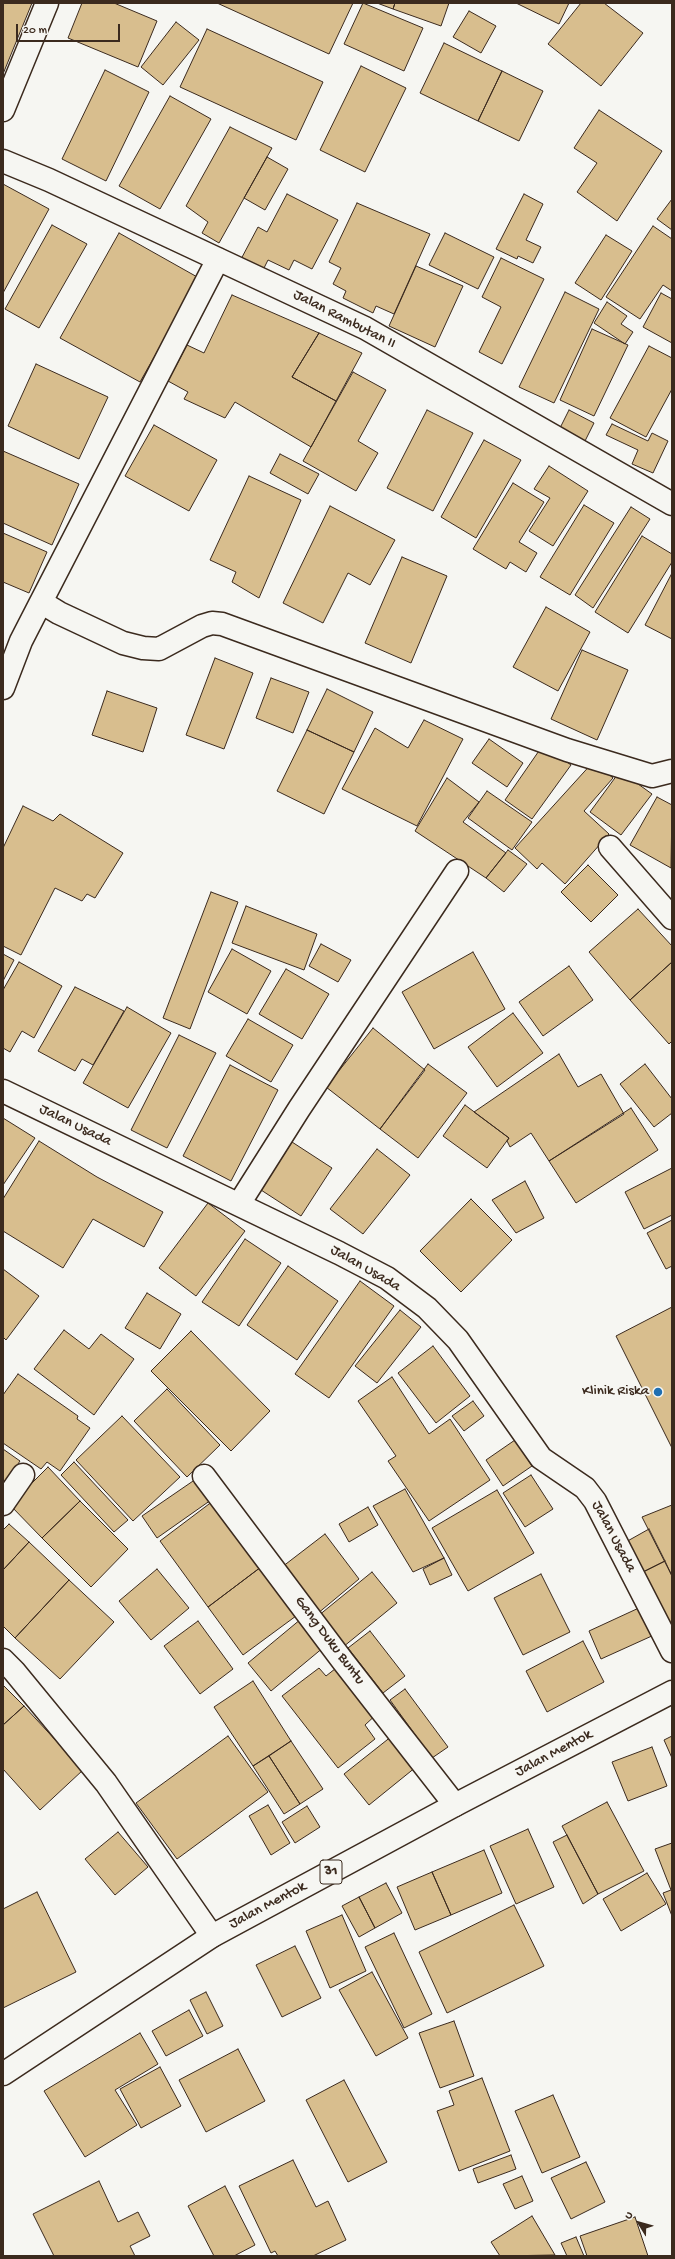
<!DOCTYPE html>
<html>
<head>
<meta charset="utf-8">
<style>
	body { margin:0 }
	#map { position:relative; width:675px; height:2259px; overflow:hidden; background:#f6f6f2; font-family:"Gochi Hand",sans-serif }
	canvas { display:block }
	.frame { position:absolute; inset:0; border:4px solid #3b2a1e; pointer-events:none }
	.north { position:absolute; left:619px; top:2203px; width:40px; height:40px; -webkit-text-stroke:3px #f6f6f2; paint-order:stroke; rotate:307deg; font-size:11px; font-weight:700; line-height:16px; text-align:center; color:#3b2a1e }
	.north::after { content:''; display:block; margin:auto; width:14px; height:18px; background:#3b2a1e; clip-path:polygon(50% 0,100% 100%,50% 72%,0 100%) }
	.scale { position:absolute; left:16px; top:24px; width:104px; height:18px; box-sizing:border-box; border:2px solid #3b2a1e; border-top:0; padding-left:5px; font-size:12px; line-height:14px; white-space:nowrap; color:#3b2a1e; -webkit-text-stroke:3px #f6f6f2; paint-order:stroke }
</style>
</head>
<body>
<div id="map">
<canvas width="675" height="2259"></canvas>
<div class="frame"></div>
<div class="north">U</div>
<div class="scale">20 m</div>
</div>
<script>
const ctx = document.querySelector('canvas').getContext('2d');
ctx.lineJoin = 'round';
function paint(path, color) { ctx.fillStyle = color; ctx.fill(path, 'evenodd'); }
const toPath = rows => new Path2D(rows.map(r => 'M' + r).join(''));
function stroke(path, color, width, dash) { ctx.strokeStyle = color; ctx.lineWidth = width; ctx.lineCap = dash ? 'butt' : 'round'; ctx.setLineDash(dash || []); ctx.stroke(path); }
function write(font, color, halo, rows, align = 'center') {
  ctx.font = font + ' "Gochi Hand",sans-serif'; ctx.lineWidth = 3.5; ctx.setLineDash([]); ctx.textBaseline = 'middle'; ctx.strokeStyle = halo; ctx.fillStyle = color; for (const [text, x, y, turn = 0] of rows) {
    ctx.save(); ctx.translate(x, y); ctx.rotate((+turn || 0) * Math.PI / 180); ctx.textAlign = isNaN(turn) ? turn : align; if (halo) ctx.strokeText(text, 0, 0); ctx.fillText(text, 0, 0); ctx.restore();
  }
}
const building = toPath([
	[3,3,32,3,3,74,3,3],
	[82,3,114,3,157,21,138,67,68,38,82,3],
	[217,3,353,3,329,54,217,3],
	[363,3,423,28,404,71,344,44,363,3],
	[377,3,395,3,393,9,377,3],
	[395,3,449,3,441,26,393,9,395,3],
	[516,3,569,3,559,24,516,3],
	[581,3,604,3,643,33,601,86,548,44,581,3],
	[469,11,496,26,481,53,453,37,469,11],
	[176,22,199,40,163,85,141,67,176,22],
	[207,29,323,82,296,140,180,87,207,29],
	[444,43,502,71,478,121,420,93,444,43],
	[361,66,406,88,365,172,320,150,361,66],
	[105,70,149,92,106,181,62,159,105,70],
	[502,71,543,91,519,141,478,121,502,71],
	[170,96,211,119,160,209,119,186,170,96],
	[599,110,662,151,617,221,577,192,597,163,574,148,599,110],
	[230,127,272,148,219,243,202,233,208,222,186,206,230,127],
	[267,157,288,169,265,210,244,198,267,157],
	[3,184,49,209,3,293,3,184],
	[287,194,338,220,312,269,294,260,289,270,268,260,262,272,240,261,258,227,267,232,287,194],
	[524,194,543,204,526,240,541,247,533,263,518,256,517,259,496,249,524,194],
	[672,199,672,230,657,219,672,199],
	[357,203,430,234,394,314,376,306,373,313,343,298,346,291,333,284,341,268,329,262,357,203],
	[52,225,87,244,39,328,5,309,52,225],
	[653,226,672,239,672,291,663,285,640,319,606,297,653,226],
	[119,233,199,278,140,382,60,338,119,233],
	[445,233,494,257,478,289,429,265,445,233],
	[606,235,632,251,601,300,575,283,606,235],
	[501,258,544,279,502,364,479,352,501,307,482,297,501,258],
	[416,266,463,286,435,347,389,326,416,266],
	[565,292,599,309,554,403,519,387,565,292],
	[661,293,672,299,672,343,643,327,661,293],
	[232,295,319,333,292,377,336,401,311,447,235,402,225,418,184,399,188,392,168,381,187,345,204,353,232,295],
	[607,302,627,316,621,324,633,332,625,344,594,323,607,302],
	[592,329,628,345,594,416,560,400,592,329],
	[319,333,362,353,336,401,292,377,319,333],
	[649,346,672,358,672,389,646,437,610,418,649,346],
	[36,364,108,397,79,459,8,426,36,364],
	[353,372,386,390,358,441,378,453,356,491,303,461,353,372],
	[427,410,473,433,433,511,387,488,427,410],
	[569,410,594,423,585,441,560,428,569,410],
	[612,424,648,441,652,433,668,441,653,473,632,464,638,450,606,435,612,424],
	[154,425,217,460,189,511,125,476,154,425],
	[484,440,521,460,476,538,441,517,484,440],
	[3,451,79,484,52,545,3,523,3,451],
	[280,454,319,474,308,494,270,473,280,454],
	[549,466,588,491,553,546,529,531,550,498,534,489,549,466],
	[249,476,301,500,259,598,232,582,236,572,210,560,249,476],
	[513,483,544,502,519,542,537,553,526,572,510,562,506,569,473,549,513,483],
	[584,505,614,523,570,595,540,577,584,505],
	[330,506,395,540,370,585,348,573,323,623,283,603,330,506],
	[631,507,650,519,593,608,575,595,631,507],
	[3,533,47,552,29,593,3,582,3,533],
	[642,536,672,554,672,562,628,633,595,612,642,536],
	[402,557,447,576,411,663,365,643,402,557],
	[672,573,672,639,645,625,672,573],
	[546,607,590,632,558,691,513,667,546,607],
	[582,650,628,670,597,740,551,719,582,650],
	[215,658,253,673,224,749,186,735,215,658],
	[271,678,309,692,293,733,256,718,271,678],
	[327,689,373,712,354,752,307,730,327,689],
	[107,691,157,708,143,752,92,735,107,691],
	[424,720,463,739,417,826,342,789,375,728,408,748,424,720],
	[307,730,354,752,324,814,277,791,307,730],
	[489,739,523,763,507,787,472,763,489,739],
	[543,745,571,765,532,819,505,800,543,745],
	[594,761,613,778,584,811,609,834,565,884,542,863,537,869,515,848,594,761],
	[620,771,652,794,621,835,590,812,620,771],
	[447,778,479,802,463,822,506,853,486,878,415,831,447,778],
	[487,791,532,822,512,850,468,818,487,791],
	[657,797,672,805,671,868,630,845,657,797],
	[23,806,53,821,60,814,123,853,95,898,87,894,82,901,55,888,21,955,3,946,3,848,23,806],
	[508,850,527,864,504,892,486,878,508,850],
	[588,865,618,895,591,922,561,892,588,865],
	[211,892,238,902,190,1029,163,1018,211,892],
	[246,906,317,934,304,970,232,943,246,906],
	[638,909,672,946,672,962,630,1000,589,952,638,909],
	[321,944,351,960,338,982,309,966,321,944],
	[232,949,271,971,247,1014,208,992,232,949],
	[473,952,505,1009,434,1049,402,992,473,952],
	[3,954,14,960,3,981,3,954],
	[19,962,62,986,34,1038,22,1031,10,1052,3,1048,3,990,19,962],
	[672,962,672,1041,669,1044,630,1000,672,962],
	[569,966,593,1000,543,1036,519,1002,569,966],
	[286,969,329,994,302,1039,259,1014,286,969],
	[75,987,124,1011,93,1065,82,1059,75,1071,38,1051,75,987],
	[127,1007,171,1033,128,1108,83,1083,127,1007],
	[513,1013,543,1053,497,1087,468,1047,513,1013],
	[248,1019,293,1045,271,1082,226,1056,248,1019],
	[373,1028,425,1070,380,1129,326,1087,373,1028],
	[179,1035,216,1053,167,1148,131,1130,179,1035],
	[559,1054,578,1087,601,1074,624,1114,549,1161,531,1133,510,1147,507,1141,509,1138,474,1112,559,1054],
	[428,1064,467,1093,418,1158,380,1129,428,1064],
	[645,1064,672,1099,672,1113,654,1127,620,1084,645,1064],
	[230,1065,278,1090,231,1181,183,1156,230,1065],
	[465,1105,509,1138,487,1168,443,1136,465,1105],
	[631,1108,658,1150,576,1203,549,1161,631,1108],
	[3,1118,35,1138,3,1185,3,1118],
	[39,1141,97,1177,163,1212,144,1247,93,1219,63,1268,3,1231,3,1199,39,1141],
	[292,1142,332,1168,301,1216,261,1190,292,1142],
	[377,1149,410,1175,363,1234,330,1209,377,1149],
	[672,1168,672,1215,644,1229,625,1192,672,1168],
	[525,1181,544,1218,516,1233,492,1200,525,1181],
	[471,1199,512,1240,461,1292,420,1251,471,1199],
	[208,1203,245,1231,196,1296,159,1268,208,1203],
	[672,1220,672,1266,666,1269,647,1233,672,1220],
	[245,1239,281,1263,239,1326,202,1302,245,1239],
	[288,1266,338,1301,297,1360,247,1325,288,1266],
	[3,1269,39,1296,6,1340,3,1337,3,1269],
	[360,1281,394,1306,329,1398,295,1374,360,1281],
	[147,1293,181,1314,160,1349,125,1328,147,1293],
	[672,1307,672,1448,616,1336,672,1307],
	[400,1310,421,1327,377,1383,355,1366,400,1310],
	[64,1330,89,1349,101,1334,134,1359,94,1415,34,1369,64,1330],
	[191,1331,270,1411,231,1451,151,1371,191,1331],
	[433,1346,470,1396,436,1423,398,1373,433,1346],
	[18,1374,78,1416,77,1419,90,1428,60,1471,47,1462,41,1469,3,1443,3,1395,18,1374],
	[392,1377,429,1434,450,1419,490,1480,429,1521,388,1461,396,1456,358,1401,392,1377],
	[167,1389,220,1445,187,1477,134,1421,167,1389],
	[473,1401,484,1416,464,1431,452,1416,473,1401],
	[122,1416,180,1477,133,1521,76,1460,122,1416],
	[515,1440,532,1466,503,1486,486,1460,515,1440],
	[3,1449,20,1461,3,1486,3,1449],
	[74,1462,128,1520,114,1532,61,1475,74,1462],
	[48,1467,80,1501,42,1538,10,1505,48,1467],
	[531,1475,553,1509,525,1527,503,1493,531,1475],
	[196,1479,211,1500,157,1538,142,1516,196,1479],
	[405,1489,444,1558,413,1572,373,1506,405,1489],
	[497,1490,534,1553,468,1591,432,1528,497,1490],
	[80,1501,128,1549,91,1587,42,1538,80,1501],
	[213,1501,261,1567,208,1607,160,1541,213,1501],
	[672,1505,672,1576,642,1517,672,1505],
	[368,1507,378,1525,349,1542,339,1524,368,1507],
	[9,1524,29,1542,3,1570,3,1530,9,1524],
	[649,1529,665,1561,639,1574,624,1543,649,1529],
	[325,1534,359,1579,317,1614,282,1567,325,1534],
	[29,1542,69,1580,15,1638,3,1626,3,1570,29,1542],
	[444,1558,452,1575,430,1585,423,1569,444,1558],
	[665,1561,672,1576,672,1632,639,1574,665,1561],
	[261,1567,296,1616,243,1655,208,1607,261,1567],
	[157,1569,189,1608,151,1640,119,1601,157,1569],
	[372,1572,397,1603,343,1647,318,1616,372,1572],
	[541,1574,570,1632,523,1655,494,1598,541,1574],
	[69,1580,114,1622,60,1679,15,1638,69,1580],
	[641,1607,654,1635,601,1659,589,1631,641,1607],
	[301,1619,324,1647,271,1691,248,1663,301,1619],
	[198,1621,233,1669,200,1694,164,1646,198,1621],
	[370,1631,405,1676,383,1693,348,1648,370,1631],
	[583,1641,604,1682,547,1712,526,1671,583,1641],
	[340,1665,380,1711,365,1725,375,1739,338,1768,282,1696,319,1668,326,1676,340,1665],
	[253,1681,291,1741,253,1766,214,1707,253,1681],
	[3,1685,24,1706,3,1725,3,1685],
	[405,1689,448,1747,432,1758,390,1700,405,1689],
	[24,1706,83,1770,40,1810,3,1769,3,1725,24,1706],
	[228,1736,268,1792,177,1859,136,1803,228,1736],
	[392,1736,416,1767,369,1805,344,1774,392,1736],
	[672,1736,672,1758,664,1740,672,1736],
	[291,1741,323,1789,300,1804,269,1756,291,1741],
	[652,1747,667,1786,628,1801,612,1762,652,1747],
	[269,1756,300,1804,284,1814,253,1766,269,1756],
	[607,1802,644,1871,598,1894,562,1826,607,1802],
	[268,1805,290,1843,271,1855,249,1816,268,1805],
	[307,1806,320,1827,295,1843,282,1822,307,1806],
	[528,1829,554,1887,516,1904,490,1846,528,1829],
	[118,1832,148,1867,115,1895,85,1859,118,1832],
	[567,1835,598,1894,583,1904,553,1842,567,1835],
	[672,1843,672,1916,663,1893,671,1890,655,1849,672,1843],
	[484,1850,502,1893,451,1915,432,1872,484,1850],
	[432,1872,451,1915,415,1930,397,1887,432,1872],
	[647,1873,666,1904,621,1931,603,1899,647,1873],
	[386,1883,402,1913,375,1928,359,1897,386,1883],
	[37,1892,76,1972,3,2008,3,1909,37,1892],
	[359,1897,375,1928,359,1937,342,1906,359,1897],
	[514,1905,544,1966,447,2013,419,1952,514,1905],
	[342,1915,366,1971,330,1988,306,1931,342,1915],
	[394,1933,432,2014,404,2028,365,1947,394,1933],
	[295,1946,321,1998,282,2017,256,1965,295,1946],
	[372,1972,408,2038,376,2056,339,1990,372,1972],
	[206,1992,223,2026,207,2034,190,2000,206,1992],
	[189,2010,203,2036,166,2056,152,2031,189,2010],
	[454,2021,474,2076,440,2088,419,2033,454,2021],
	[140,2033,158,2064,115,2090,137,2125,85,2157,44,2091,140,2033],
	[238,2049,265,2101,206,2132,179,2080,238,2049],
	[160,2067,181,2106,141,2128,120,2089,160,2067],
	[482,2078,510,2151,459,2171,437,2111,454,2105,449,2091,482,2078],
	[344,2080,387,2162,348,2182,306,2100,344,2080],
	[553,2095,580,2157,542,2173,515,2111,553,2095],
	[511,2155,516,2169,478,2183,473,2169,511,2155],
	[293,2160,316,2207,328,2201,346,2240,313,2256,278,2256,275,2251,271,2253,239,2186,293,2160],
	[586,2162,605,2202,571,2219,551,2178,586,2162],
	[522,2176,533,2201,515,2209,503,2184,522,2176],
	[99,2181,118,2222,138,2212,150,2236,130,2246,135,2256,54,2256,33,2214,99,2181],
	[225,2186,255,2245,234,2256,214,2256,188,2206,225,2186],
	[532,2216,555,2255,500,2256,491,2242,532,2216],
	[635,2217,648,2256,587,2256,580,2236,635,2217],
	[576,2237,584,2256,567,2256,561,2243,576,2237]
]);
const minor = toPath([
	[3,110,47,3],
	[3,161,49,180,365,328,672,504],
	[41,602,218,259],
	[3,688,21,641,41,602,59,613,123,643,143,648,159,649,202,626,212,623,222,624,567,750,652,776,672,771],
	[610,847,672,918],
	[3,1091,339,1253,387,1278,427,1308,458,1340,541,1458,585,1488,595,1501,672,1651],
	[239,1204,299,1109,457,871],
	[204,1476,342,1660,455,1805],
	[3,1504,23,1475],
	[3,1660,14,1671,106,1783,212,1936]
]);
const trunk = toPath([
	[3,2074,212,1936,455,1805,672,1692]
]);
const markers = [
	[658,1392,5,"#1f6fb2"]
];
const shields = [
	[331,1872,22]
];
const shieldNames = [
	["31",331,1872]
];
const streetNames = [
	["Jalan Rambutan II",344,320,27],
	["Jalan Usada",75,1126,26],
	["Jalan Usada",365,1269,30],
	["Jalan Usada",613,1537,62],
	["Gang Duku Buntu",329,1641,53],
	["Jalan Mentok",554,1754,-28],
	["Jalan Mentok",268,1906,-28]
];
const poiNames = [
	["Klinik Riska",649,1392]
];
paint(building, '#d8be8e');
stroke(building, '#3b2a1e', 1);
stroke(minor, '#3b2a1e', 25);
stroke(trunk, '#3b2a1e', 25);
stroke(minor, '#f6f6f2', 22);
stroke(trunk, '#f6f6f2', 22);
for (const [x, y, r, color] of markers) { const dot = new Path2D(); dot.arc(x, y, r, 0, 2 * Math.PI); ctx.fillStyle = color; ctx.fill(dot); stroke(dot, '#f6f6f2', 1.5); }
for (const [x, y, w] of shields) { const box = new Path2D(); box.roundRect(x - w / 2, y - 12, w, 24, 3); ctx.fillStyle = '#f6f6f2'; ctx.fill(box); stroke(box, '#3b2a1e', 1); }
write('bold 14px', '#3b2a1e', null, shieldNames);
write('15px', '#3b2a1e', '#f6f6f2', streetNames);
write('15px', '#3b2a1e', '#f6f6f2', poiNames, 'right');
</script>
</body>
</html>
